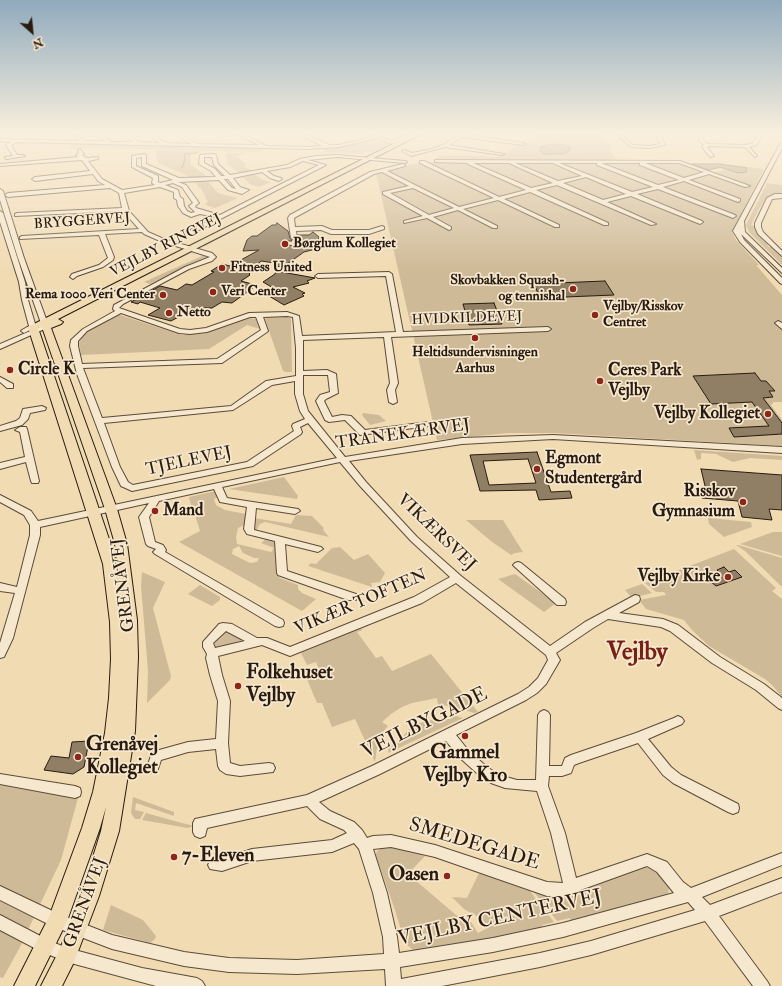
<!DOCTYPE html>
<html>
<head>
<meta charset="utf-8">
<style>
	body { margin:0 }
	#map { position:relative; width:782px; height:986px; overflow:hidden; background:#f1dbb3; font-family:"IM FELL Double Pica",serif }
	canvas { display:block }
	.north { position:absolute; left:12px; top:12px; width:40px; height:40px; -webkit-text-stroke:3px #f6e8ce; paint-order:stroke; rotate:153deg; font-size:11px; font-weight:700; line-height:16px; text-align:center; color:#291b10 }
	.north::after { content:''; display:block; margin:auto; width:14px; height:18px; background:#291b10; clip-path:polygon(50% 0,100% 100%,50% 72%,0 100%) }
</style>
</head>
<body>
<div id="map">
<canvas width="782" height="986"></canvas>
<div class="north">N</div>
</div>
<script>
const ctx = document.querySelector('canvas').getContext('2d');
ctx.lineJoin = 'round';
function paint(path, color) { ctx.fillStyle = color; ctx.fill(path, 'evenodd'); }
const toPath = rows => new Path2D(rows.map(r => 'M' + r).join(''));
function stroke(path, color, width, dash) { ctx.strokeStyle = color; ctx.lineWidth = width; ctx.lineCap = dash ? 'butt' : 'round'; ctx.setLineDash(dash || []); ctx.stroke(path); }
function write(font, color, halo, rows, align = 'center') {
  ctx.font = font + ' "IM FELL Double Pica",serif'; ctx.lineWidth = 3.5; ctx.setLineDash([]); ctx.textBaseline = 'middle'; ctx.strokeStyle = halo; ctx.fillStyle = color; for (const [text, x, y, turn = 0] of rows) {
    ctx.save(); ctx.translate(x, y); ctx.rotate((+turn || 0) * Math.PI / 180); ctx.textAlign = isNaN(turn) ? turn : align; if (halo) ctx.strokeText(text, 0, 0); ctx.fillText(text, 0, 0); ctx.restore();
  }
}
const green = toPath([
	[545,134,598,134,612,145,610,151,618,161,437,160,438,157,455,155,498,157,518,145,525,144,538,136],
	[375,139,387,144,373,152,365,152,362,154,325,152,322,148,345,146],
	[75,143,264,148,262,151,257,152,84,148,71,149,70,147],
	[157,150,199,151,199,153,191,154,191,165,208,177,188,177,186,175,158,163,156,152],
	[226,153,245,153,245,154,236,156,245,163,246,165,243,166,253,171,241,174,234,169,227,163],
	[422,162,679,163,710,174,724,170,720,168,707,171,685,163,719,163,764,169,732,232,736,240,759,265,756,265,782,295,782,402,774,402,771,405,782,420,782,441,772,441,782,441,782,446,554,433,509,433,437,440,376,173],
	[350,170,205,246,204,245,238,226],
	[254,174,263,180,271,182,259,187,251,185,243,177],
	[188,181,208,181,218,193,238,198,215,208,206,205,205,204,208,202,201,188,199,188,196,183],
	[767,183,782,185,782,195,768,196,760,207,751,225,755,226,758,234,769,244,767,245,769,247,773,247,782,255,782,265,749,232,746,225],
	[202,256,205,256,206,258,190,264,150,284,144,282],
	[116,315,120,315,182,335,206,333,250,318,256,319,260,329,247,325,209,349,81,355,79,343,84,333],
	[287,316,291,319,292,372,286,372,283,371,265,319,267,317],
	[363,413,379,415,386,421,370,425,362,415],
	[694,450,782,456,782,460,750,458,733,462,716,454,701,453,701,459,697,460],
	[284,477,298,496,297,499,229,489],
	[216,491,218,497,214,499,216,505,225,510,246,514,246,524,238,528,236,537,237,544,271,552,274,548,261,543,266,539,276,541,278,567,276,574,280,578,298,585,298,589,302,593,316,599,302,611,179,542,200,531,194,512,189,513,192,509,189,497],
	[239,546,243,553,254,558,259,558,257,562,250,563,232,554,233,549],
	[296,515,312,516,324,528,323,530,329,537,265,522,260,524,256,531,252,529,254,518,291,524],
	[708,518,751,522,752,527,724,537,709,524],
	[466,520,503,520,523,552,515,553,511,555,492,542],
	[773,532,782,532,782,556,740,544],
	[736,545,738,545,782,558,782,587,745,551],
	[340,547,354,560,368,554,385,573,380,582,371,583,372,587,308,566,311,563,316,564,332,548],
	[734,549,776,588,772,591,782,599,782,697,773,686,765,679,709,646,692,630,684,620,646,609,639,600,666,595,664,592,656,592,645,583],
	[142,572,165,582,153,608,171,676,170,680,147,703,148,671,141,586],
	[515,574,556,603,544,612,498,579],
	[642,584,652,593,632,598,625,590],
	[200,585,220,597,220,600,212,606,188,594],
	[359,628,363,630,357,632,376,658,382,656,392,671,431,654,478,712,474,713,452,706,438,705,437,698,412,703,402,707,391,714,382,722,388,726,383,732,378,741,375,762,355,719,332,727,322,703,317,703,306,677,321,674,316,662,307,665,301,653],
	[224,630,246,641,216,649,211,646,211,643],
	[452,715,463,718,388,753,389,743,396,745,409,729,416,724,436,719,451,719],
	[0,782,78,798,61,860,20,947,3,978,0,977],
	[133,797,174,812,174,816,136,803,135,810,144,812,140,819,135,819,131,813],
	[146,813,178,822,194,826,188,828,142,820],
	[388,845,425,856,408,874,456,915,471,922,478,933,488,928,482,919,464,909,452,897,467,898,479,873,530,891,554,922,542,925,543,928,444,947,413,950,405,943,394,907,375,854,382,846],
	[643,867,652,868,660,873,669,887,668,894,571,921,570,918,557,921,534,892,535,890,554,895,571,894],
	[111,905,143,920,156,936,155,939,150,943,103,930]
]);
const water = toPath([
	[552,144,565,145,571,148,568,152,562,154,543,154,540,150,540,147,552,144],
	[693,164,719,164,747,168,746,172,738,173,720,167,709,170,693,164]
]);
const stream = toPath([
	[182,168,185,159,184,154,197,153]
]);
const building = toPath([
	[277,223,288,231,290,238,292,241,287,241,287,245,316,249,304,252,287,264,277,267,278,264,275,263,261,261,249,274,250,275,241,281,252,284,253,288,232,303,222,302,212,308,203,308,193,315,186,313,171,321,148,315,160,308,140,302,138,304,131,302,160,286,177,290,186,284,192,285,214,272,211,271,222,264,230,266,259,250,243,251,247,240,252,236,257,236,272,225,276,225,277,223],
	[313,232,319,237,318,240,296,240,298,238,298,235,309,235,313,232],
	[276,271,315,278,307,281,309,283,293,287,305,293,302,294,304,296,284,305,269,296,280,292,263,282,275,274,276,271],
	[605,281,614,295,540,298,534,284,605,281],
	[494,303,502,324,469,325,463,304,494,303],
	[755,373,761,381,766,381,775,391,769,391,773,397,763,398,782,423,782,434,734,437,729,428,769,426,752,402,711,404,693,376,755,373],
	[537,452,551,492,570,491,572,498,539,500,536,490,480,491,470,455,537,452],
	[528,459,536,483,489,485,483,461,528,459],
	[701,469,782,475,782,510,769,509,772,520,742,517,738,501,702,498,701,490,706,490,701,469],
	[724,567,729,572,735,570,742,577,716,586,710,581,722,575,717,570,724,567],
	[89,741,84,767,73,774,44,770,51,756,69,758,72,742,89,741]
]);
const minor = toPath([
	[72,134,77,134,85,141,105,141,97,134,102,134,111,142,134,142,121,134,126,134,139,142,160,143,147,134,152,134,166,143,191,144,175,134,181,134,197,144,259,145,237,134,243,134,266,146,307,147,322,146,299,134,305,134,329,145,339,145,373,137,371,134,392,141,408,134,414,134,392,144,377,138,339,147,307,149,18,142,11,145,17,155,23,155,25,156,7,159,5,158,5,157,13,156,6,145,11,142,0,141,0,139,80,141,72,134],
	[461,134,523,143,525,144,523,145,462,137,449,145,504,154,502,155,445,147,411,156,402,151,404,150,412,153,432,149,443,145,461,134],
	[535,134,544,134,544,135,542,136,535,134],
	[616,134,621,134,632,145,650,146,660,144,656,134,660,134,665,145,650,148,631,147,616,134],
	[697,134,701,134,704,141,708,144,746,145,753,143,758,134,762,134,757,145,749,147,757,156,755,157,745,147,708,146,707,147,714,156,710,157,702,147,704,145,700,142,697,134],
	[782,143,782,148,744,221,745,232,782,268,782,273,741,234,744,240,782,278,782,284,780,283,740,242,733,231,780,144,782,143],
	[80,149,84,154,82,155,86,158,98,157,98,159,88,161,102,179,122,190,155,185,152,183,153,178,132,167,132,156,144,154,146,155,146,164,179,178,216,177,211,171,199,164,200,155,214,154,216,155,218,164,230,175,287,165,300,159,316,156,337,155,405,161,407,162,405,163,337,157,308,160,326,165,191,234,189,233,189,231,216,217,200,214,191,217,183,213,178,206,177,200,174,198,174,192,160,187,124,193,129,211,148,232,164,239,212,253,216,257,212,261,189,269,123,304,119,308,180,329,190,330,206,328,249,313,287,312,299,316,302,336,396,332,386,276,318,278,315,276,318,274,389,272,392,274,403,332,548,327,551,329,548,331,391,337,398,383,395,390,397,402,393,404,389,402,387,390,390,383,384,337,303,340,303,371,327,370,336,374,338,393,326,399,324,401,332,417,342,415,351,416,365,430,429,422,433,424,429,426,360,435,345,420,329,422,325,420,316,401,320,395,330,392,328,375,303,375,303,394,308,411,345,457,462,438,553,435,782,447,782,453,553,439,462,444,349,461,366,482,417,537,461,576,550,646,585,622,635,595,639,596,640,599,639,602,619,613,663,619,678,625,720,657,764,684,782,698,782,710,778,708,756,690,712,663,670,631,661,627,608,619,593,628,556,653,560,660,546,684,537,693,526,700,456,735,468,750,487,767,499,775,517,780,536,780,538,715,540,712,544,710,548,712,550,715,549,766,562,766,565,758,571,755,636,733,674,718,678,716,682,718,684,721,682,724,648,739,671,767,681,775,738,804,739,808,738,812,733,814,728,812,673,783,663,775,638,743,579,763,574,765,571,773,562,776,549,776,548,786,565,833,576,878,647,854,667,862,683,882,691,888,782,853,782,865,702,897,710,905,782,878,782,892,719,916,767,981,770,986,753,986,705,921,591,955,540,967,442,986,386,986,385,969,297,974,229,972,184,966,112,949,52,926,0,900,0,886,61,915,112,935,184,952,229,958,297,960,384,954,383,937,373,893,359,849,354,843,332,852,252,861,222,871,210,869,208,865,210,861,215,859,222,859,252,849,332,840,347,833,344,830,320,819,307,806,207,828,205,836,200,838,195,836,193,832,193,823,195,819,307,795,372,766,518,694,529,687,538,678,548,660,546,655,456,583,422,603,290,656,262,645,218,656,222,675,230,701,228,743,230,763,240,766,269,763,273,764,275,768,273,772,240,776,226,774,220,770,218,766,216,749,188,752,161,760,157,772,153,773,149,772,147,768,152,752,188,742,216,739,218,701,210,675,206,658,207,654,203,647,203,642,219,624,223,623,232,624,257,638,267,638,290,647,414,597,450,577,411,541,360,486,340,462,222,487,227,498,298,509,300,511,295,514,256,508,254,530,321,547,323,549,318,552,285,544,287,571,356,594,357,597,356,600,348,600,278,575,277,573,275,541,247,534,244,529,247,507,220,502,214,489,159,501,149,517,155,542,163,545,166,550,165,552,283,620,284,623,283,626,279,627,275,626,155,554,153,552,156,549,148,546,146,544,139,517,149,503,40,527,40,535,13,638,4,657,0,658,0,643,15,593,0,591,0,583,17,587,30,535,30,525,24,515,0,502,0,495,31,511,38,521,337,458,308,423,300,427,302,432,301,434,253,466,132,491,121,486,112,467,77,374,70,346,71,340,83,329,115,311,113,309,114,305,185,267,210,257,160,241,144,234,142,232,105,234,114,257,113,260,103,267,77,276,73,279,70,277,72,274,99,265,108,258,99,235,20,239,20,237,22,236,139,229,123,211,15,216,15,214,17,213,122,208,119,193,110,188,8,197,5,195,8,193,105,185,98,181,93,174,35,181,32,179,35,177,90,171,82,160,0,166,0,164,78,157,76,155,79,153,78,150,80,149],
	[142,157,142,166,173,180,160,183,158,182,158,176,136,166,136,158,142,157],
	[204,157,212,157,214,165,225,176,221,176,215,169,204,163,204,157],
	[303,161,319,165,220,215,196,208,195,206,199,203,186,185,178,182,219,180,228,190,242,194,249,190,240,187,233,178,262,172,270,178,279,181,282,179,281,178,274,176,267,171,290,167,303,161],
	[224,179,228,179,236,189,232,188,224,179],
	[173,183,182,187,193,203,189,206,195,212,191,213,187,211,184,206,183,199,180,197,178,190,165,185,173,183],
	[121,313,179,333,190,334,207,332,250,317,256,317,261,330,217,359,82,364,78,346,78,341,87,331,121,313],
	[287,316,293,317,296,348,296,376,266,381,231,406,102,418,83,368,222,363,267,332,268,331,263,317,287,316],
	[295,381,295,394,300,411,305,419,293,424,292,426,294,431,247,462,133,485,128,482,120,467,104,423,233,410,272,385,295,381],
	[226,631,245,641,215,648,213,643,226,631],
	[446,741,460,758,479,775,491,783,505,788,537,791,551,833,563,883,547,882,435,845,391,835,373,836,367,838,362,830,354,822,330,811,319,802,380,774,446,741],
	[391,847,435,857,547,896,561,897,647,866,657,872,674,893,563,923,493,938,399,953,397,937,387,893,373,849,391,847],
	[688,902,695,910,591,941,540,953,401,979,400,967,493,952,563,937,688,902],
	[437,160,680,161,750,186,745,187,709,174,689,180,740,199,740,201,738,202,684,181,663,187,735,215,736,216,733,218,658,189,637,194,702,221,703,222,700,224,631,196,607,202,656,224,651,225,557,185,536,190,608,223,608,225,604,225,530,192,504,199,559,225,559,227,555,227,498,200,463,209,497,226,497,228,493,228,458,210,433,217,451,227,451,229,449,230,427,218,404,223,404,221,423,216,383,194,383,192,409,186,382,172,374,174,294,218,295,227,322,226,332,230,369,230,382,226,384,227,384,229,369,234,331,234,321,230,296,231,297,238,294,240,291,238,288,218,290,215,370,172,403,164,405,165,405,166,387,171,459,207,494,198,420,163,420,161,424,161,499,197,526,190,468,164,468,163,435,162,435,160,437,160],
	[473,163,509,163,553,183,531,188,473,163],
	[515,163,553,163,582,176,558,181,515,163],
	[559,163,597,163,597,165,653,187,632,192,559,163],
	[601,163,640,163,640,165,679,180,658,185,601,163],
	[645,163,679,163,704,172,684,178,645,163],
	[586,177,626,194,603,200,563,183,586,177],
	[413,188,454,208,429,215,390,193,413,188],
	[0,189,3,191,24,258,49,327,0,349,0,344,42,326,18,258,0,200,0,189],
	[775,194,782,194,782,198,772,199,761,223,761,227,763,232,782,251,782,256,758,234,755,227,755,223,767,198,775,194],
	[0,211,3,213,25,282,28,300,36,327,24,333,21,331,22,330,29,326,22,300,19,282,0,222,0,211],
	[778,321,782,323,782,329,775,323,778,321],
	[0,377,13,384,13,388,7,388,0,382,0,377],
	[42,406,46,408,45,410,30,413,28,419,22,425,0,431,0,426,16,421,20,418,23,409,42,406],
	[20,427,26,427,27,429,39,481,38,483,32,483,31,481,26,462,0,469,0,463,25,457,20,432,15,430,20,427],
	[518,562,521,563,565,599,566,602,565,605,557,605,515,567,513,565,515,563,518,562],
	[0,774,75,786,80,788,81,792,80,796,75,798,0,784,0,774],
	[0,915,50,941,67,948,142,968,197,978,202,981,205,986,156,986,67,962,40,951,0,930,0,915]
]);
const major = toPath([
	[413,134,421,134,58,319,63,322,61,324,51,328,117,509,127,544,137,620,138,657,135,731,119,831,99,896,74,962,62,986,41,986,60,949,81,896,101,831,106,807,100,828,67,921,35,986,14,986,49,917,82,828,93,792,105,733,109,698,111,659,110,622,103,564,28,327,413,134],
	[42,327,105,509,115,544,118,574,110,542,38,328,42,327]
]);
const markers = [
	[285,244,4,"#8f2418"],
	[222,268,4,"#8f2418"],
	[573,289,4,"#8f2418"],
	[213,292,4,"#8f2418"],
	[163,295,4,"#8f2418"],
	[169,313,4,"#8f2418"],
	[595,315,4,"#8f2418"],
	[475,338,4,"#8f2418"],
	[10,370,4,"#8f2418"],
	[600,381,4,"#8f2418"],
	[768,414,4,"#8f2418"],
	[537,469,4,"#8f2418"],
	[743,502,4,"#8f2418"],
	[155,511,4,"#8f2418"],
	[728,577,4,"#8f2418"],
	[238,686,4,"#8f2418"],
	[465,736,4,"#8f2418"],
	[78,757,4,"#8f2418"],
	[174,857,4,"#8f2418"],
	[447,876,4,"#8f2418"]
];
const farStreetnames = [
	["BRYGGERVEJ",82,222,-4],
	["VEJLBY RINGVEJ",166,246,-27],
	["HVIDKILDEVEJ",467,319,-2]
];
const farPoinames = [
	["Børglum Kollegiet",293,244],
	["Fitness United",230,268],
	["Skovbakken Squash-",565,281,"right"],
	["og tennishal",565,297,"right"],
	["Veri Center",221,292],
	["Rema 1000 Veri Center",155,295,"right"],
	["Vejlby/Risskov",603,307],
	["Centret",603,323],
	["Netto",177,313],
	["Heltidsundervisningen",475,353,"center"],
	["Aarhus",475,369,"center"]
];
const poiNames = [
	["Circle K",18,370],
	["Ceres Park",608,371],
	["Vejlby",608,391],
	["Vejlby Kollegiet",760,414,"right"],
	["Egmont",545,459],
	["Studentergård",545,479],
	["Risskov",735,492,"right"],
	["Gymnasium",735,512,"right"],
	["Mand",163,511],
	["Vejlby Kirke",720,577,"right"]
];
const streetNames = [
	["TRANEKÆRVEJ",403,435,-8],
	["TJELEVEJ",189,462,-12],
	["VIKÆRSVEJ",436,533,44],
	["GRENÅVEJ",124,585,-97],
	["VIKÆR TOFTEN",361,603,-23],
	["GRENÅVEJ",86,903,-70]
];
const nearPoinames = [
	["Folkehuset",246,674],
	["Vejlby",246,697],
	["Grenåvej",86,746],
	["Kollegiet",86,769],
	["Gammel",465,754,"center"],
	["Vejlby Kro",465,777,"center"],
	["7-Eleven",182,857],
	["Oasen",439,876,"right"]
];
const nearStreetnames = [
	["VEJLBYGADE",425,724,-26],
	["SMEDEGADE",474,845,17],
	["VEJLBY CENTERVEJ",500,919,-12]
];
const nearDistrictnames = [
	["Vejlby",637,654]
];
paint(green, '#cfba97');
paint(water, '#ad9a7c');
stroke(water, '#786751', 1);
stroke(stream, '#786751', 1);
paint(building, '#917f65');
stroke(building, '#291b10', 1);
stroke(minor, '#5b4b39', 2);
stroke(major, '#291b10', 2);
paint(minor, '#f6e8ce');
paint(major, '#f1dbb3');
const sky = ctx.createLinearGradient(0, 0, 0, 272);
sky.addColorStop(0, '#90aabd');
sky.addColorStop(0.49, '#f9efdd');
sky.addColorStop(1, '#f9efdd00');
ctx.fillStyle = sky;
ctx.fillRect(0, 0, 782, 272);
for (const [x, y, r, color] of markers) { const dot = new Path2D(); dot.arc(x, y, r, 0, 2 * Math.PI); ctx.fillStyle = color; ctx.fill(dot); stroke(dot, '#f6e8ce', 1.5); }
write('14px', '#291b10', '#f6e8ce', farStreetnames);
write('bold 14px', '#291b10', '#f6e8ce', farPoinames, 'left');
write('bold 17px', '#291b10', '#f6e8ce', poiNames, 'left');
write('17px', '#291b10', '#f6e8ce', streetNames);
write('bold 20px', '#291b10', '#f6e8ce', nearPoinames, 'left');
write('20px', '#291b10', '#f6e8ce', nearStreetnames);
write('bold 25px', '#7a1f14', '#f6e8ce', nearDistrictnames);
</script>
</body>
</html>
